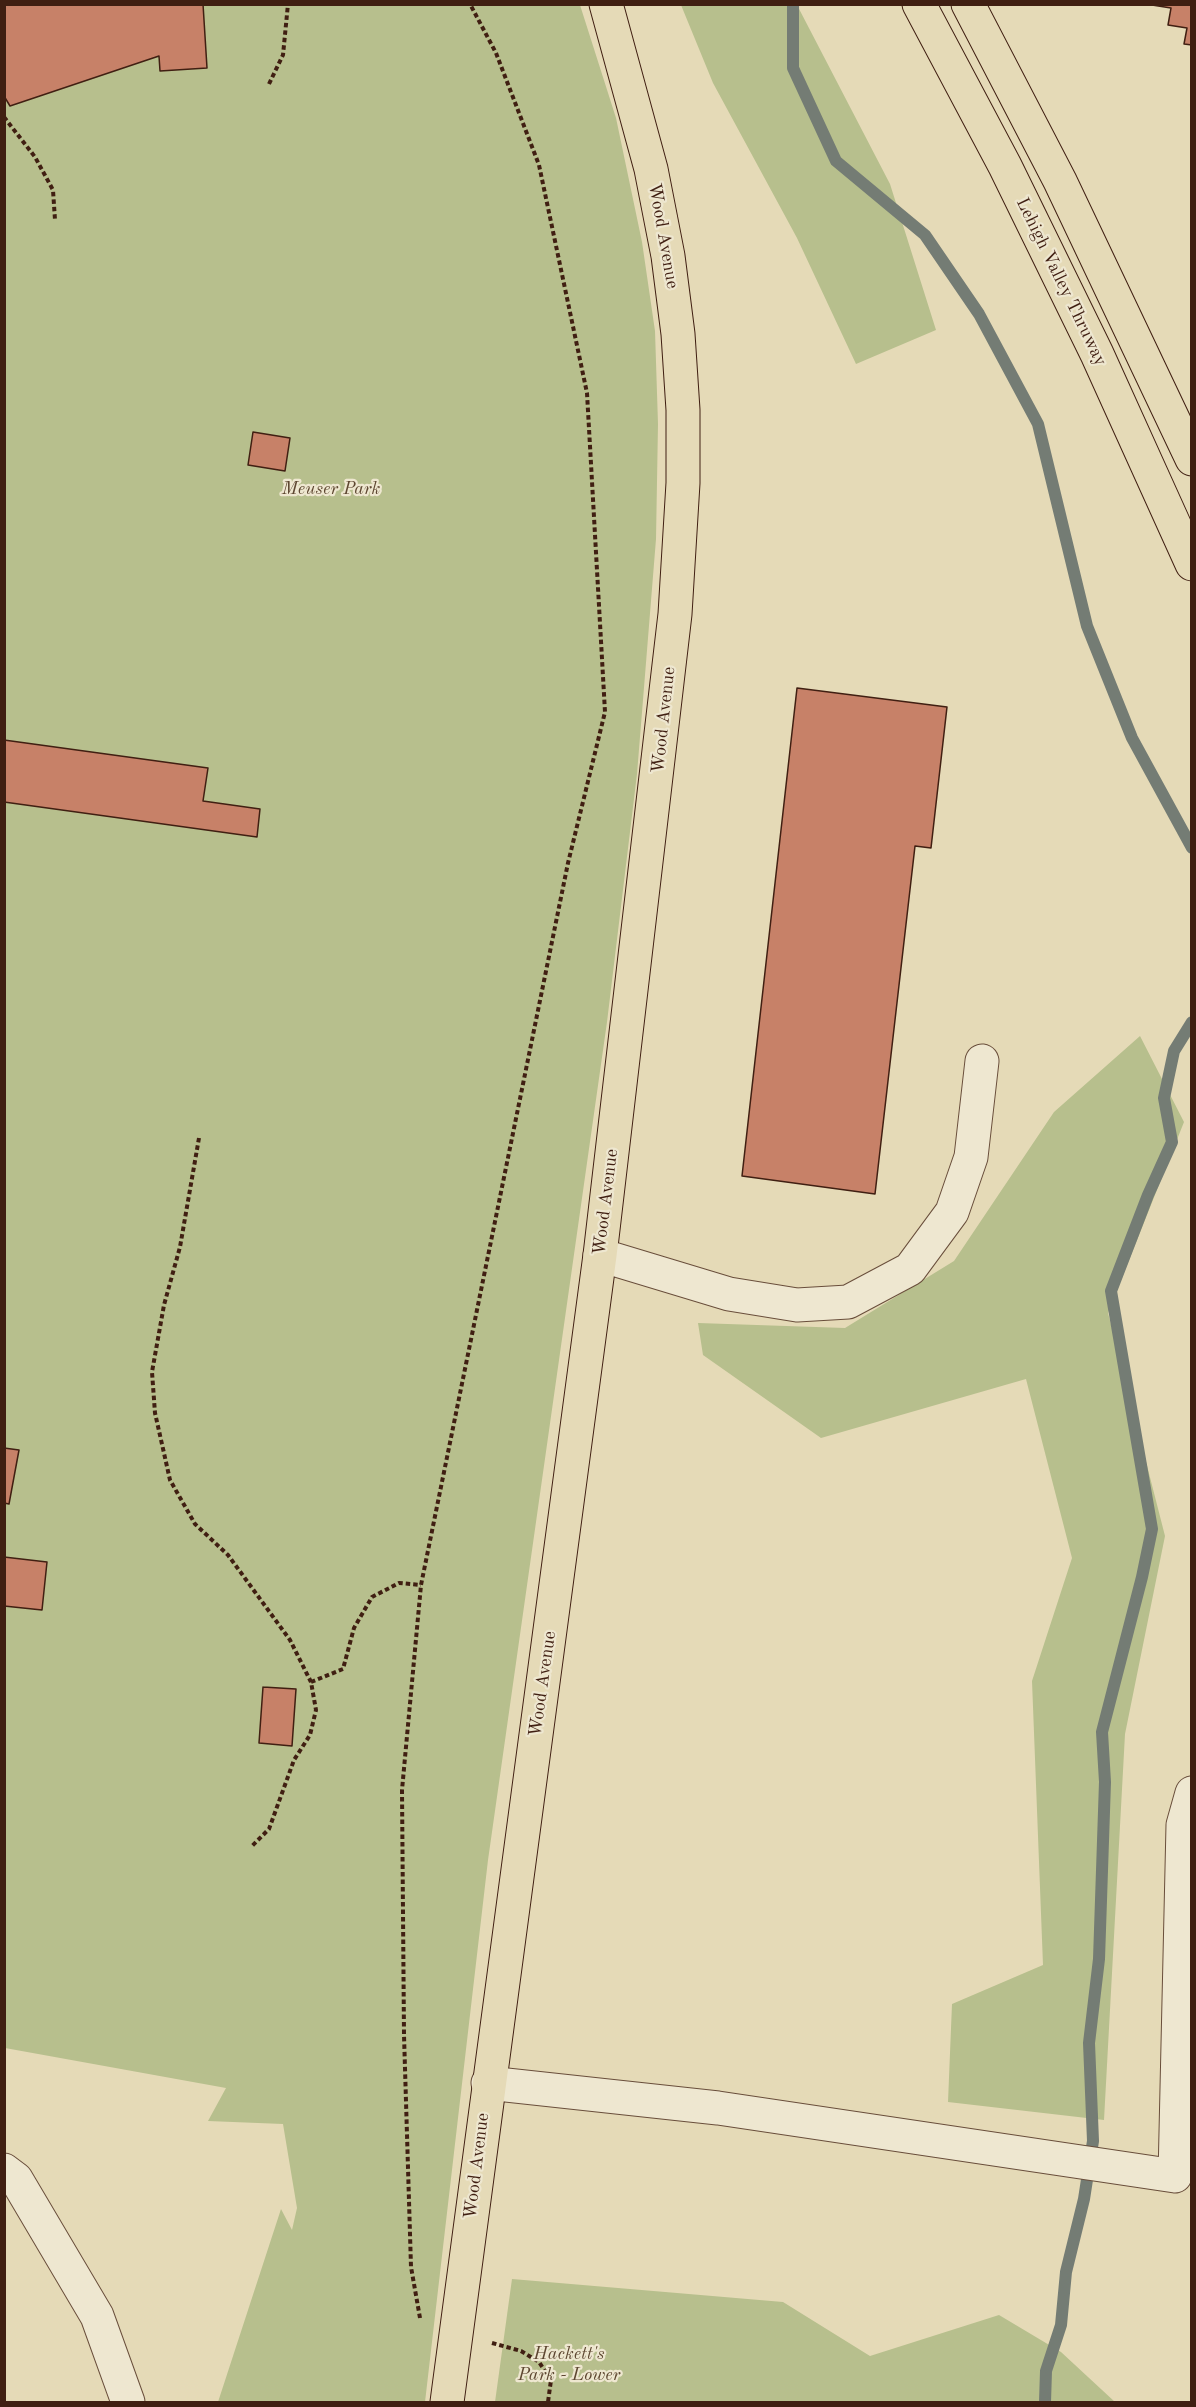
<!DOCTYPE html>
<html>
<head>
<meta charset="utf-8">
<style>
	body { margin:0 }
	#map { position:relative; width:1196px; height:2407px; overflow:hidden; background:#e5dab7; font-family:"Old Standard TT",serif }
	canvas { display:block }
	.frame { position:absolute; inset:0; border:6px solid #401f12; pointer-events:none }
</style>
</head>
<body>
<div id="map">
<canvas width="1196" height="2407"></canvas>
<div class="frame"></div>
</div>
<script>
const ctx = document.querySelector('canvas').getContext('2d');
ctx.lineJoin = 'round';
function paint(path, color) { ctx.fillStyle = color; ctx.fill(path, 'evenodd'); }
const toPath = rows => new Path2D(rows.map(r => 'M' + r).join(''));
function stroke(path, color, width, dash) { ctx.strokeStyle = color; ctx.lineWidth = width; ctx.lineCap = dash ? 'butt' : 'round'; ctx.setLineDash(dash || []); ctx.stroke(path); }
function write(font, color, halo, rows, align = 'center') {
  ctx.font = font + ' "Old Standard TT",serif'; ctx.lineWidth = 4.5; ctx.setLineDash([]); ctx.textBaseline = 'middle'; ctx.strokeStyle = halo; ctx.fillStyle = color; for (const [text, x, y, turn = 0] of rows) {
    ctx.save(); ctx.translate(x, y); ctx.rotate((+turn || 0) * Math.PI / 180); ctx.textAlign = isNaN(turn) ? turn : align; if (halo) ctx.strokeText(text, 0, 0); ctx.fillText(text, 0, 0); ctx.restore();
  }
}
const green = toPath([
	[4,5,580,5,616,118,642,242,655,331,658,424,656,539,637,774,607,1022,488,1860,425,2402,218,2402,281,2209,292,2230,297,2208,283,2124,208,2121,226,2088,5,2048],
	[681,5,797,5,890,184,936,330,856,364,797,238,713,83],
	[1140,1036,1184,1122,1108,1313,1165,1536,1125,1734,1104,2120,948,2102,952,2004,1043,1965,1032,1681,1072,1558,1026,1379,821,1438,703,1355,698,1323,845,1328,954,1261,1054,1112],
	[512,2279,783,2302,870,2356,999,2315,1061,2352,1115,2402,495,2402]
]);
const stream = toPath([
	[793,4,793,68,836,161,925,235,979,314,1038,424,1087,626,1132,738,1192,848],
	[1045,2402,1046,2371,1061,2325,1066,2272,1084,2199,1093,2141,1089,2043,1099,1959,1105,1782,1102,1732,1142,1577,1152,1529,1111,1291,1148,1195,1172,1142,1164,1098,1174,1051,1192,1022]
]);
const building = toPath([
	[4,4,203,4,207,68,160,71,159,56,10,106,4,96,4,4],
	[1192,4,1192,45,1184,44,1187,28,1168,25,1171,8,1152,5,1192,4],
	[253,432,290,438,285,471,248,465,253,432],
	[797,688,947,707,931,848,915,846,875,1194,742,1176,797,688],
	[4,740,208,768,203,801,260,809,257,837,4,802,4,740],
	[4,1448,19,1450,9,1504,4,1503,4,1448],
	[4,1557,47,1562,42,1610,4,1606,4,1557],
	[263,1687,296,1689,292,1746,259,1743,263,1687]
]);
const path = toPath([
	[269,84,283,55,288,4],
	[4,117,35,157,53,190,55,220],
	[199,1138,180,1247,164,1305,152,1372,155,1413,170,1480,195,1524,228,1555,290,1640,311,1682,316,1710,310,1735,294,1760,269,1829,251,1847],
	[311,1682,343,1669,354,1628,372,1597,399,1583,421,1585],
	[420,2318,411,2267,404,2035,402,1790,421,1585,568,863,605,712,587,393,539,165,496,53,470,4],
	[492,2343,521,2351,539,2362,551,2380,548,2402]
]);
const minor = toPath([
	[600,1255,729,1294,797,1305,848,1302,910,1269,952,1212,971,1157,982,1061],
	[488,2083,718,2108,1175,2176,1183,1825,1192,1793],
	[4,2170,16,2179,97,2316,128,2402]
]);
const major = toPath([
	[447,2402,600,1255,675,614,683,483,683,410,678,334,668,256,651,169,606,4]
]);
const highway = toPath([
	[919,4,1005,166,1097,354,1192,564],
	[968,4,1060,181,1192,459]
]);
const streetNames = [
	["Wood Avenue",663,236,80],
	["Lehigh Valley Thruway",1061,282,64],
	["Wood Avenue",664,720,-84],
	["Wood Avenue",606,1202,-83],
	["Wood Avenue",543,1684,-82],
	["Wood Avenue",477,2166,-83]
];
const parkNames = [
	["Meuser Park",331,489],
	["Hackett's",569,2354],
	["Park - Lower",569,2375]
];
paint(green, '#b7bf8d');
stroke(stream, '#747c74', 12);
paint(building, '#c78168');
stroke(building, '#401f12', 1.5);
stroke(minor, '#694e3b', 35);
stroke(major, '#401f12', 35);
stroke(highway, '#401f12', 35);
stroke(path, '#401f12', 4, [4.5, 3]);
stroke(minor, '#eee7d0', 33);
stroke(major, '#e5dab7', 33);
stroke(highway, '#e5dab7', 33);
write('18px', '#401f12', '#eee7d0', streetNames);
write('italic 18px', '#5e4731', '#eee7d0', parkNames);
</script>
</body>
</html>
